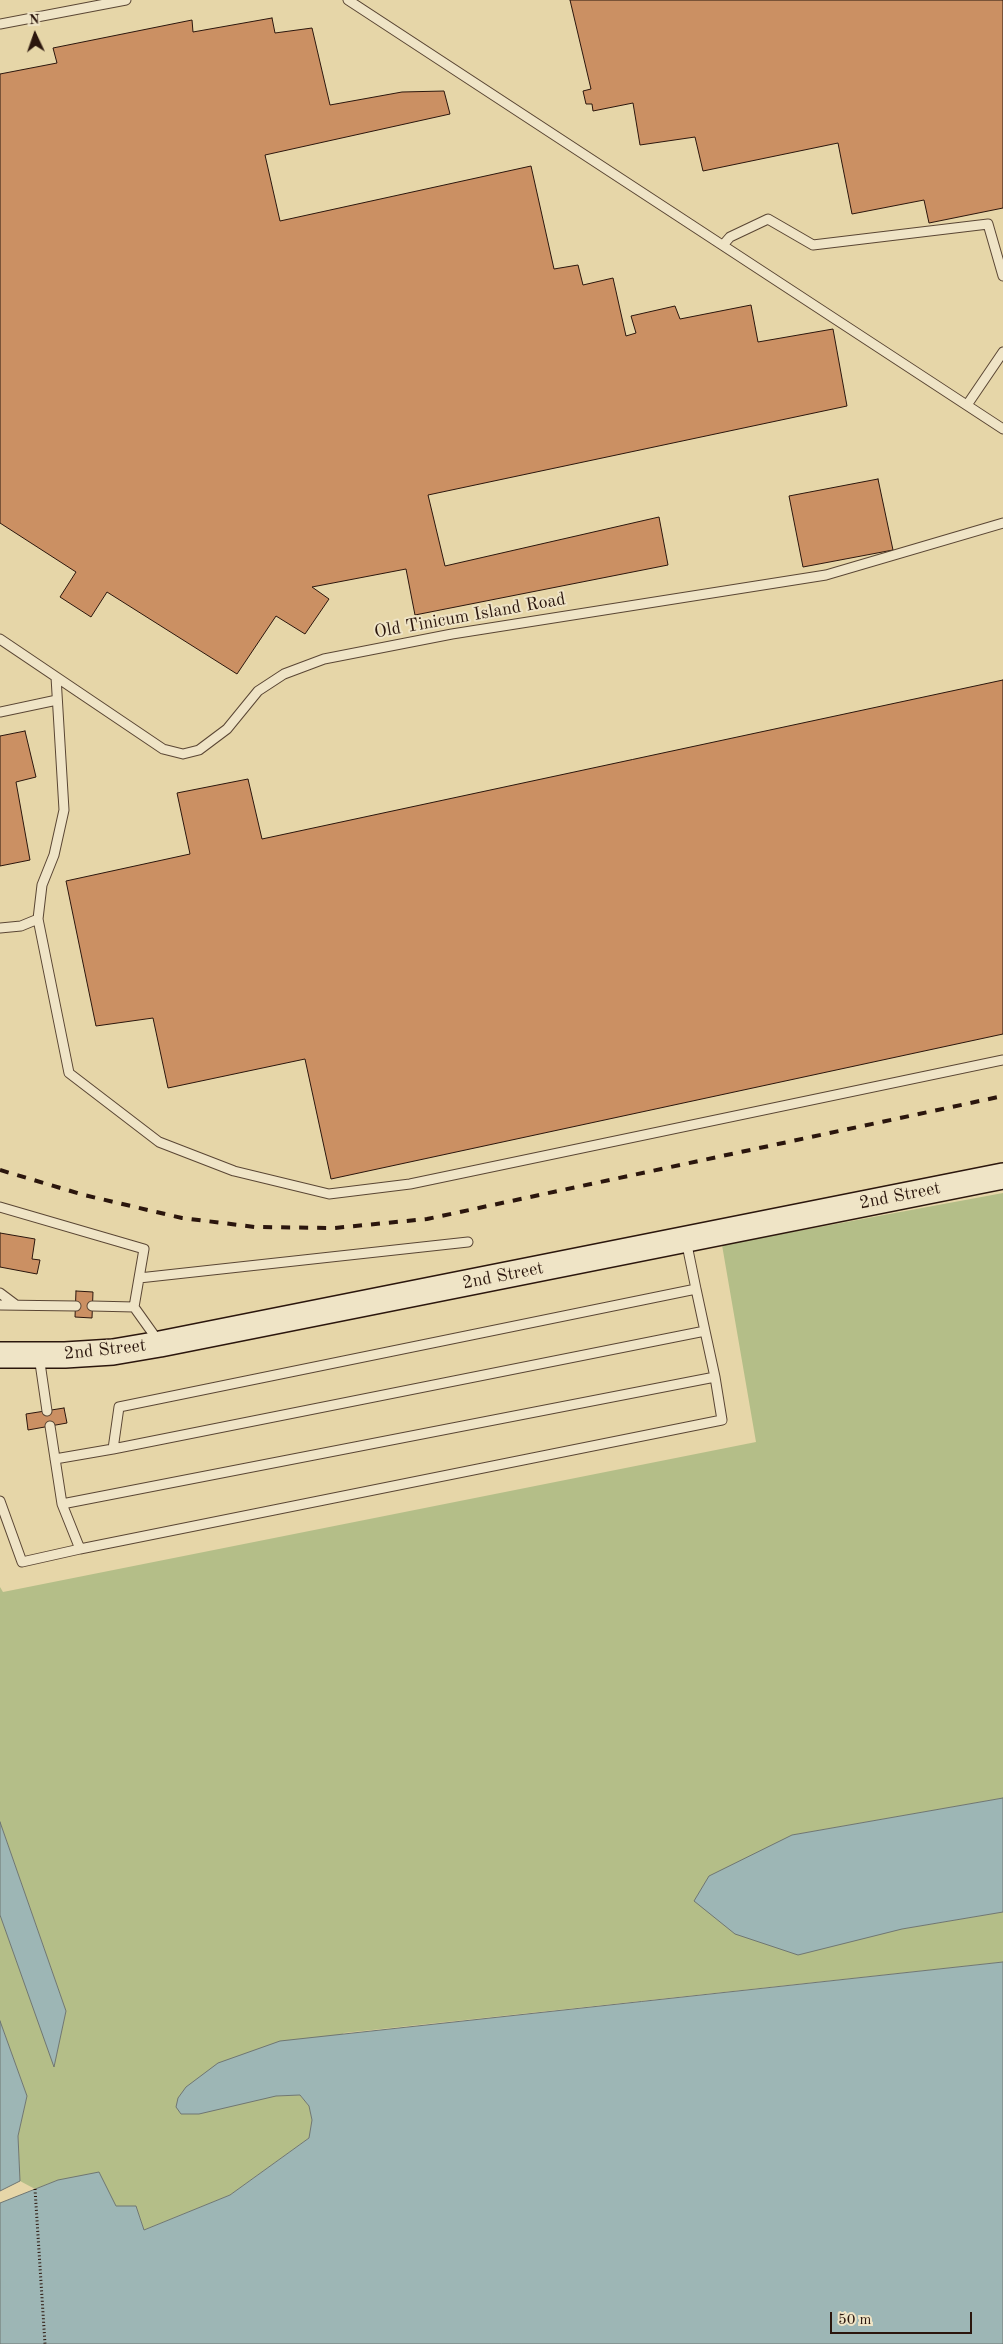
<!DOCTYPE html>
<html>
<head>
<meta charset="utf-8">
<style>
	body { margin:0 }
	#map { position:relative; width:1003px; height:2344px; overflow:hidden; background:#e6d6a8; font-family:"Old Standard TT",serif }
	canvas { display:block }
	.north { position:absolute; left:10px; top:10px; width:50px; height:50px; -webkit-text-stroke:4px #efe4c6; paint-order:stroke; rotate:357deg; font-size:14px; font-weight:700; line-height:20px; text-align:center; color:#2b160d }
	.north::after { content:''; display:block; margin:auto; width:18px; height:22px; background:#2b160d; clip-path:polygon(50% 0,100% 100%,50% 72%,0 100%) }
	.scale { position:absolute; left:830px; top:2312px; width:142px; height:22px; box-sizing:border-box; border:2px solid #2b160d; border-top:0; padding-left:6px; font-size:15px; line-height:18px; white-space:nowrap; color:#2b160d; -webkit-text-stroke:4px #efe4c6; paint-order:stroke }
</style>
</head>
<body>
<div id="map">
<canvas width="1003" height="2344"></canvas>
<div class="north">N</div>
<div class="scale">50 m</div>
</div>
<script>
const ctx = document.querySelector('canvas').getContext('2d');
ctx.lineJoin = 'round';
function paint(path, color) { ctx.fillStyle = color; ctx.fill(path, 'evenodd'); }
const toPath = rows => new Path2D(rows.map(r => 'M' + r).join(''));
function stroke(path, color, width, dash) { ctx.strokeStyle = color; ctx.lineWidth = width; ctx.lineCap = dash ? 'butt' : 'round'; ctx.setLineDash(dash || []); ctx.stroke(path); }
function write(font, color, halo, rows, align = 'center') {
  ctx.font = font + ' "Old Standard TT",serif'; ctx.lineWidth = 4; ctx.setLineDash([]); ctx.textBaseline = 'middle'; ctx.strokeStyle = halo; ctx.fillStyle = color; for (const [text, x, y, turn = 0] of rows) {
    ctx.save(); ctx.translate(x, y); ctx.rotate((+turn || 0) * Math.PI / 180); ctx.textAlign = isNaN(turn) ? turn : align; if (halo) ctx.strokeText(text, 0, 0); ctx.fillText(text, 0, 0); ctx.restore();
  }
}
const green = toPath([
	[1003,1193,1003,1798,792,1835,902,1929,1003,1912,1003,1962,344,2033,276,2096,300,2095,309,2106,312,2120,309,2138,230,2195,144,2230,136,2206,117,2206,58,2180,35,2189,20,2181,18,2136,27,2096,0,2021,0,1915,54,2066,66,2011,0,1822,0,1587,3,1592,756,1442,722,1245]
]);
const water = toPath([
	[1003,1798,1003,1912,902,1929,798,1955,735,1934,694,1901,709,1876,792,1835,1003,1798],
	[0,1822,66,2011,54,2067,0,1915,0,1822],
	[1003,1962,1003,2344,0,2344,0,2203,58,2180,99,2172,116,2206,136,2206,144,2230,230,2195,309,2138,312,2120,309,2106,300,2095,276,2096,199,2114,181,2114,176,2107,178,2098,186,2087,218,2063,280,2041,1003,1962],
	[0,2021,27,2096,18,2136,20,2181,0,2191,0,2021]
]);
const building = toPath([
	[570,0,1003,0,1003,208,929,223,924,200,852,214,838,143,703,171,695,137,640,145,633,103,593,111,592,104,586,104,583,91,591,89,570,0],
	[272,18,275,33,312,28,330,105,402,92,444,91,450,114,265,155,280,221,531,166,554,269,578,265,583,285,613,278,626,336,636,333,631,316,675,306,680,319,751,305,758,342,833,329,847,406,428,495,445,566,659,517,668,565,415,615,406,569,312,587,329,599,305,634,276,616,237,674,107,592,91,617,60,597,76,572,0,523,0,74,57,63,53,48,192,20,193,32,272,18],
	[878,479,893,550,803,567,789,496,878,479],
	[1003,680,1003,1034,331,1179,305,1059,168,1088,153,1018,96,1026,66,881,190,854,177,793,248,779,262,839,1003,680],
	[25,731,36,777,16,782,30,860,0,866,0,736,25,731],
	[0,1233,35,1239,32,1259,40,1260,37,1274,0,1267,0,1233],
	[76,1291,93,1292,92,1318,75,1317,76,1291],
	[64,1408,67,1423,28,1430,26,1414,64,1408]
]);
const path = toPath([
	[35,2189,45,2344]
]);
const lane = toPath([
	[348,0,1003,429],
	[0,24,126,0],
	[723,245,730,237,768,219,813,245,988,224,1003,276],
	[967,405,1003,352],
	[0,639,163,749,183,754,199,750,227,729,258,691,284,674,324,659,452,634,826,575,1003,523],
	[56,677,64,810,54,855,42,885,38,919,69,1073,159,1142,234,1171,329,1194,410,1184,1003,1060],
	[0,712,57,700],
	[0,928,21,926,38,919],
	[0,1207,144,1249,134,1307],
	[686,1240,696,1289],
	[139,1278,468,1242],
	[0,1293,16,1305],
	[0,1305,76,1306],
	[92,1306,134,1307,159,1342],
	[705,1331,715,1377],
	[39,1356,47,1411],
	[50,1426,62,1504,80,1549,722,1420,715,1377,62,1504],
	[55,1459,113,1449,705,1331,696,1289,119,1407,113,1449],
	[0,1501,22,1562,80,1549]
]);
const secondary = toPath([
	[0,1355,65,1355,113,1352,160,1344,1003,1176]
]);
const rail = toPath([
	[0,1170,84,1195,182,1218,255,1227,335,1228,427,1219,1003,1096]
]);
const streetNames = [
	["Old Tinicum Island Road",470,616,-10],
	["2nd Street",900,1196,-11],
	["2nd Street",503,1276,-11],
	["2nd Street",105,1350,-6]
];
paint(green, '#b4be88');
paint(water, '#9db6b5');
stroke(water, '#6f7672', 1);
paint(building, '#cb9063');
stroke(building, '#2b160d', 1);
stroke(lane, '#5a4634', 11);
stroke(secondary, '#2b160d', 28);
stroke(path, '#2b160d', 3, [1, 2.5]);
stroke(lane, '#efe4c6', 9);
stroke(secondary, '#efe4c6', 25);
stroke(rail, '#2b160d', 4, [9, 9]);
write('18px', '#2b160d', '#efe4c6', streetNames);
</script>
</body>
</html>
